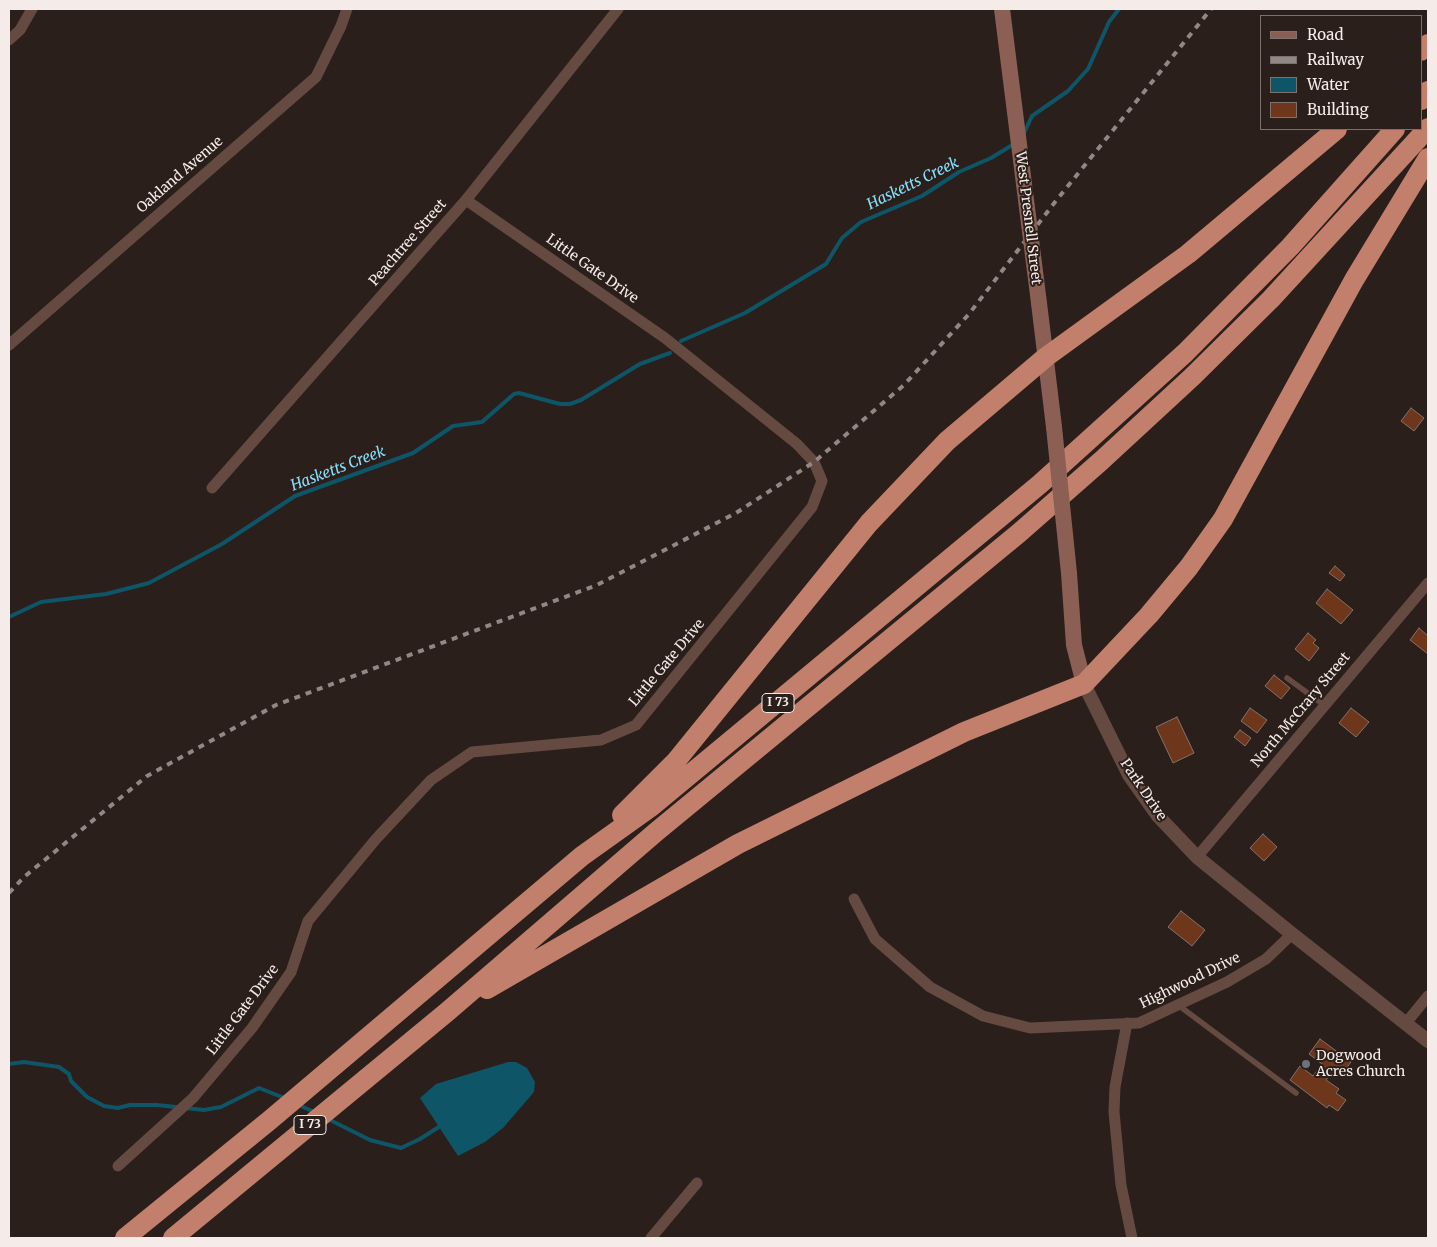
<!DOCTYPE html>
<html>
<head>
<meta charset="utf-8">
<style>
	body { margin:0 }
	#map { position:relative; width:1437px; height:1247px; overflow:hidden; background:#2a1f1a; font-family:Merriweather,serif }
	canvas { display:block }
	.frame { position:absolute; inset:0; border:10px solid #f5ece9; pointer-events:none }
	.legend { position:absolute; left:1260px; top:15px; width:162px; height:115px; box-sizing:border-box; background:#2a1f1a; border:1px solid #7b716d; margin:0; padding:6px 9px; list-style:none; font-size:15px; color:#f5ece9 }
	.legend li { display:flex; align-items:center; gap:10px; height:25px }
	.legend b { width:25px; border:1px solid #7b716d }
</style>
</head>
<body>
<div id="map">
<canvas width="1437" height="1247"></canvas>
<div class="frame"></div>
<ul class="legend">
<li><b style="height:6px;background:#8b5f53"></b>Road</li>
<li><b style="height:6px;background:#918784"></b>Railway</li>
<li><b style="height:14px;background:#0d5567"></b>Water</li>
<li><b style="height:14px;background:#6e361b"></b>Building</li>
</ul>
</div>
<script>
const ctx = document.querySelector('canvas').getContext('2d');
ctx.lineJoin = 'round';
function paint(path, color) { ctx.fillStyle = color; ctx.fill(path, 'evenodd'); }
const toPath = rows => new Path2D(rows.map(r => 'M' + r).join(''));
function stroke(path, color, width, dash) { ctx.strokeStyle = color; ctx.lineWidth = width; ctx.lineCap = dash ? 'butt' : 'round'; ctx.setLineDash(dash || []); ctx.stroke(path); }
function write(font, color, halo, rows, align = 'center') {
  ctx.font = font + ' Merriweather,serif'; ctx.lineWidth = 4; ctx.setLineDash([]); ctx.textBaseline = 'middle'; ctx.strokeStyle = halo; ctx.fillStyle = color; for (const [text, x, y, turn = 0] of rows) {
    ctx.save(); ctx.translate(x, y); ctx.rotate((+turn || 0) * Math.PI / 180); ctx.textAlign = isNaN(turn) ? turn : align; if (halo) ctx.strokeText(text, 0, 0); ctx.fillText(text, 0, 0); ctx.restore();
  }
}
const water = toPath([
	[508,1062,516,1062,527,1068,535,1082,534,1092,503,1128,485,1142,458,1156,420,1098,436,1084]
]);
const stream = toPath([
	[1024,133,1032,116,1068,91,1088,69,1109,22,1119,9],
	[681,341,745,313,826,264,842,238,861,222,922,196,959,172,991,158,1014,144],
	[9,617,41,602,106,594,149,583,222,544,295,496,413,453,453,426,482,422,514,394,519,393,560,404,570,404,581,400,640,364,670,353],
	[9,1064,24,1062,59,1067,69,1074,71,1081,87,1097,104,1106,118,1108,130,1105,157,1105,204,1110,221,1107,259,1088,287,1099],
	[297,1104,316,1113],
	[326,1118,370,1140,401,1148,420,1139,442,1125]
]);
const building = toPath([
	[1411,408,1424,418,1414,431,1401,421,1411,408],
	[1335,566,1345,575,1340,581,1329,573,1335,566],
	[1327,589,1353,610,1341,624,1316,603,1327,589],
	[1419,628,1428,636,1428,654,1410,640,1419,628],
	[1308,633,1316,640,1313,643,1319,648,1309,661,1295,649,1308,633],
	[1274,675,1290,688,1281,699,1265,686,1274,675],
	[1250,708,1267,720,1257,733,1241,721,1250,708],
	[1351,708,1369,722,1356,737,1339,723,1351,708],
	[1177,717,1194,753,1173,763,1156,727,1177,717],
	[1240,730,1251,738,1245,746,1234,737,1240,730],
	[1263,834,1277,847,1264,861,1250,848,1263,834],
	[1181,911,1205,930,1192,946,1168,927,1181,911],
	[1320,1039,1351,1062,1339,1077,1332,1072,1326,1080,1339,1089,1336,1093,1346,1100,1338,1111,1329,1105,1327,1108,1290,1080,1300,1066,1313,1076,1322,1064,1309,1054,1320,1039]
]);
const service = toPath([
	[1287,678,1324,705],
	[1178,1005,1296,1093]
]);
const minor = toPath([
	[9,40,20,30,32,9],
	[9,345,316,77,341,26,347,9],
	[212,488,466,200,618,9],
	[1197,857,1428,583],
	[854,899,875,939,930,987,983,1016,1030,1028,1139,1023,1227,982,1266,959,1292,934],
	[1127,1023,1115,1087,1114,1112,1121,1185,1132,1238],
	[1406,1023,1428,996],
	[118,1166,193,1098,252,1028,291,972,308,921,376,839,431,780,472,752,601,740,636,725,812,507,822,481,814,462,797,444,665,338,466,200],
	[651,1238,697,1183]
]);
const tertiary = toPath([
	[1084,684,1129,775,1158,816,1197,857,1292,934,1428,1041]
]);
const secondary = toPath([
	[1002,9,1024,184],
	[1039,303,1054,427],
	[1069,573,1074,645,1084,684]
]);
const motorway = toPath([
	[1421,51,1428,44],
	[1421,100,1428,91],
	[622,815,676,761,869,523,947,441,1046,357,1188,254,1337,129],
	[487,989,738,844,964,732,1084,684,1149,615,1189,567,1223,519,1354,280,1428,158],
	[125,1238,270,1120,582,856,652,806,1040,484,1185,353,1290,247,1395,129],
	[173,1238,447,1012,656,832,1019,533,1101,461,1192,377,1271,299,1428,128]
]);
const rail = toPath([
	[9,893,24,877,147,776,276,705,597,585,736,513,814,462,904,385,969,314,1055,202,1211,9]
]);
const secondaryBridge = toPath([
	[1024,184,1039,303],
	[1054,427,1069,573]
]);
const markers = [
	[1306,1064,5,"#6b7280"]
];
const shields = [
	[778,703,32],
	[310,1125,32]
];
const shieldNames = [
	["I 73",778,703],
	["I 73",310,1125]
];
const streetNames = [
	["Oakland Avenue",180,175,-41],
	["West Presnell Street",1028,218,83],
	["Peachtree Street",408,243,-49],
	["Little Gate Drive",592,269,35],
	["Little Gate Drive",667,663,-50],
	["North McCrary Street",1301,710,-50],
	["Park Drive",1143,790,56],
	["Highwood Drive",1190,981,-26],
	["Little Gate Drive",243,1010,-53]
];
const poiNames = [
	["Dogwood",1316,1056],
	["Acres Church",1316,1072]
];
const waterNames = [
	["Hasketts Creek",913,184,-26],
	["Hasketts Creek",338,469,-21]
];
paint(water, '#0d5567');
stroke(stream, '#0d5567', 4);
paint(building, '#6e361b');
stroke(building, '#81736d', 1);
stroke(service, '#654a42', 5.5);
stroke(minor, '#654a42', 11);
stroke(tertiary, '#654a42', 14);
stroke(secondary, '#8b5f53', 16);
stroke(motorway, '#c27f6c', 20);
stroke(rail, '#918784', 4, [6, 6]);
stroke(secondaryBridge, '#8b5f53', 16);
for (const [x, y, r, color] of markers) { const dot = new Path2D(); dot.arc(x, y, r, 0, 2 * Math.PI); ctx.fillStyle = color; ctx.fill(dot); stroke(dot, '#2a1f1a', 2); }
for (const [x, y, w] of shields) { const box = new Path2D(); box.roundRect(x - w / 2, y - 9.5, w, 19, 4); ctx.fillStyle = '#2a1f1a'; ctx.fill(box); stroke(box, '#f5ece9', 1); }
write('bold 12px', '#f5ece9', null, shieldNames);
write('14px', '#f5ece9', '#2a1f1a', streetNames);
write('14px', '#f5ece9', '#2a1f1a', poiNames, 'left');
write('italic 15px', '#85e0fd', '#2a1f1a', waterNames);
</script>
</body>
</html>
